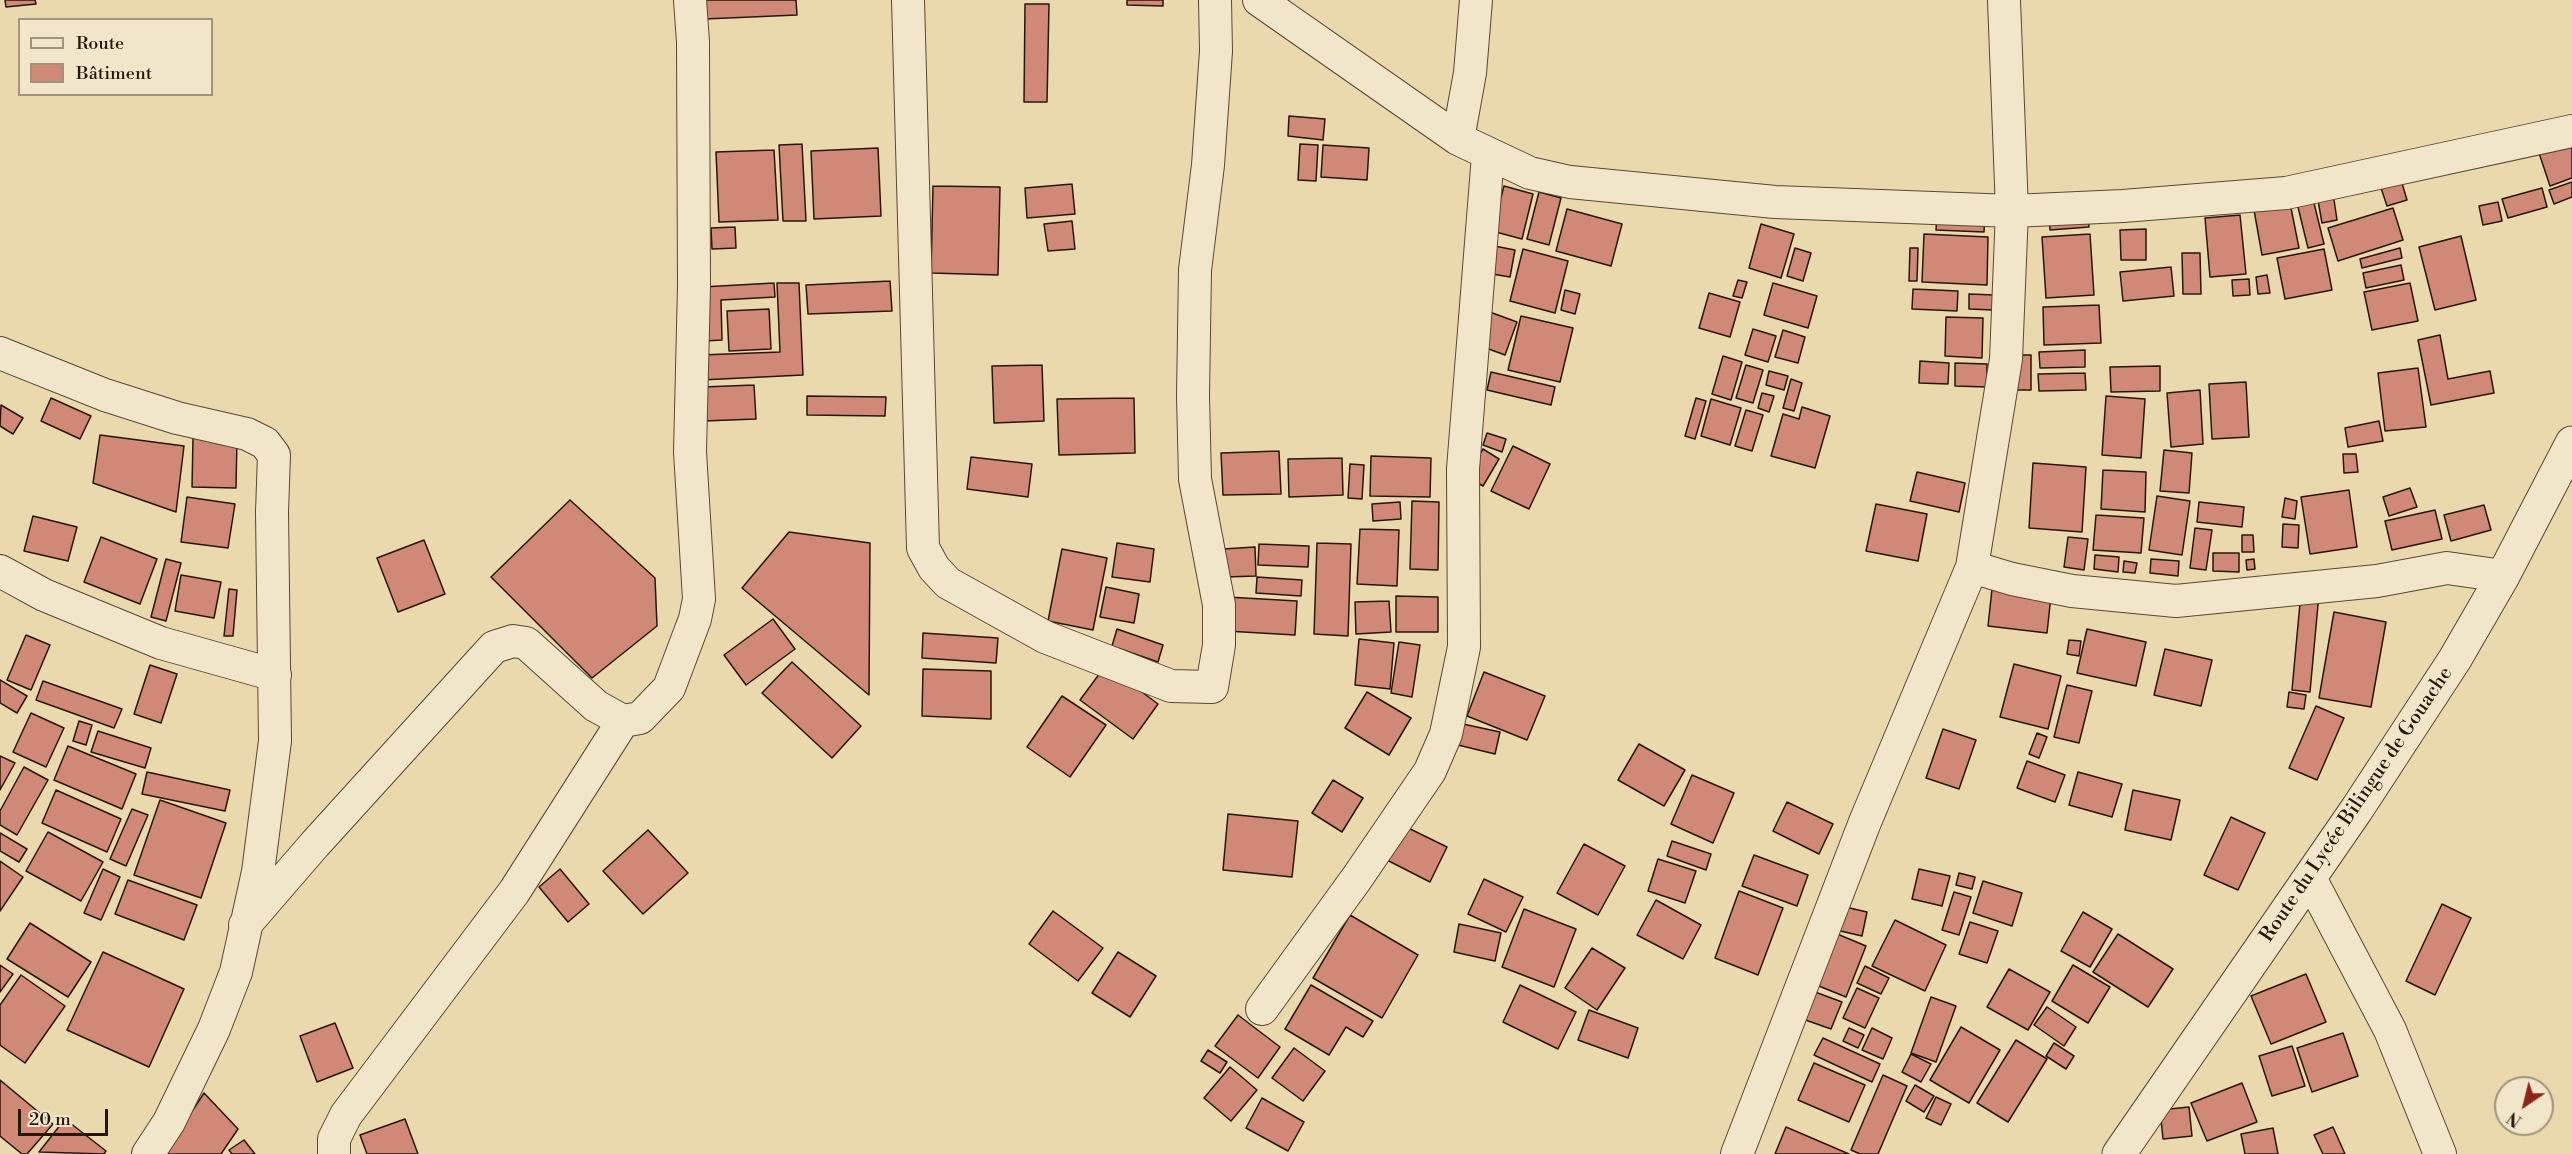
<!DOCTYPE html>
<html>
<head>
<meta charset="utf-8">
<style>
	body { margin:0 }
	#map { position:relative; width:2572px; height:1154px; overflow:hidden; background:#ebd9ae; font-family:"Libre Bodoni",serif }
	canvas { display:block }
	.legend { position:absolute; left:18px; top:18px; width:195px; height:78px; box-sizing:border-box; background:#f2e6ca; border:2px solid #a1937e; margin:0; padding:8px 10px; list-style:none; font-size:18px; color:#28160d }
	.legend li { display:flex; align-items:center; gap:12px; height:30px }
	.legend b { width:30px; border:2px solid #a1937e }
	.north { position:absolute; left:2494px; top:1076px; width:60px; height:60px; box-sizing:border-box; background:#f2e6ca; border:2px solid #a1937e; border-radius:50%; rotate:215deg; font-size:16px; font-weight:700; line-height:24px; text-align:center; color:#28160d }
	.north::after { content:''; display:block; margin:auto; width:21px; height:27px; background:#8f2418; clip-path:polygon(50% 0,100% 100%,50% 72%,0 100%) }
	.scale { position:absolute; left:18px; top:1109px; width:90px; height:27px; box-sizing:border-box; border:3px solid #28160d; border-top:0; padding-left:8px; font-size:18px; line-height:21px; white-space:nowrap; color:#28160d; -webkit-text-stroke:4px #f2e6ca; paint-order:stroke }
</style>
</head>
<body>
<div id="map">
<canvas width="2572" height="1154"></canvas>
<ul class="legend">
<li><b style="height:8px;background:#f2e6ca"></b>Route</li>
<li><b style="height:16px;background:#d08877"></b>Bâtiment</li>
</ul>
<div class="north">N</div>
<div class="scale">20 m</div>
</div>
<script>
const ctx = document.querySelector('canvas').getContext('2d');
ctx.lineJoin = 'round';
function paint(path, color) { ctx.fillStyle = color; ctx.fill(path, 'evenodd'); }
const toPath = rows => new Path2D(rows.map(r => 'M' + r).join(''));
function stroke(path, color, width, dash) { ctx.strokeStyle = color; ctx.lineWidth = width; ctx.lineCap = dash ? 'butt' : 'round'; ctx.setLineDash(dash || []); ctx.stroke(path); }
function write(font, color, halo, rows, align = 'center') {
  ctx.font = font + ' "Libre Bodoni",serif'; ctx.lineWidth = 4.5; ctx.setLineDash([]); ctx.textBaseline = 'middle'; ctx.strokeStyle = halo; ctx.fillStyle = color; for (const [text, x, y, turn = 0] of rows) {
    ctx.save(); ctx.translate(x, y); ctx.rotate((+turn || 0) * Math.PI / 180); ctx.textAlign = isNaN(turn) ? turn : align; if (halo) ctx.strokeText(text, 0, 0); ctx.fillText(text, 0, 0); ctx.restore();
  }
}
const building = toPath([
	[5,0,35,0,36,4,6,7,5,0],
	[704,0,796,0,797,15,705,19,704,0],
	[1127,0,1163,0,1163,6,1127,5,1127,0],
	[1025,4,1049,4,1047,102,1024,102,1025,4],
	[1289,116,1325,119,1323,140,1288,136,1289,116],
	[2572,133,2572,178,2550,186,2536,144,2572,133],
	[802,144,806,221,783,221,779,145,802,144],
	[1300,144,1318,145,1316,181,1298,180,1300,144],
	[1323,145,1369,148,1367,180,1321,177,1323,145],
	[878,148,881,216,814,219,811,151,878,148],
	[774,150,778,220,719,222,716,152,774,150],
	[2399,173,2407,200,2387,206,2378,179,2399,173],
	[2572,182,2572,197,2554,204,2549,190,2572,182],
	[1072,184,1075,214,1027,218,1025,188,1072,184],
	[933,186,1000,187,998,275,931,273,933,186],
	[1504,186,1533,194,1522,239,1492,231,1504,186],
	[2542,188,2547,207,2508,218,2502,199,2542,188],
	[1539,192,1561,198,1549,245,1527,239,1539,192],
	[2333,193,2337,220,2322,223,2317,195,2333,193],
	[2313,199,2324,244,2308,248,2297,203,2313,199],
	[2498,202,2502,221,2483,225,2479,206,2498,202],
	[2290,203,2299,248,2262,255,2254,210,2290,203],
	[2393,208,2403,240,2338,261,2328,228,2393,208],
	[1567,209,1622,224,1611,266,1556,251,1567,209],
	[2087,211,2089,227,2050,230,2049,214,2087,211],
	[1937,213,1985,215,1984,232,1936,230,1937,213],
	[2240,215,2246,274,2210,277,2205,218,2240,215],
	[1072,221,1075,249,1048,251,1044,224,1072,221],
	[1761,224,1794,234,1781,278,1749,268,1761,224],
	[735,227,736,248,712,249,711,228,735,227],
	[2146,229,2146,260,2121,260,2120,230,2146,229],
	[1924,234,1988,237,1987,285,1922,282,1924,234],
	[2090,234,2094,295,2046,298,2042,237,2090,234],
	[2461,236,2476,300,2435,310,2419,247,2461,236],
	[1484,244,1515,250,1510,277,1480,272,1484,244],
	[1795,248,1811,253,1803,281,1787,276,1795,248],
	[1910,248,1918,248,1917,281,1909,281,1910,248],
	[2400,248,2402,258,2362,268,2360,259,2400,248],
	[1523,249,1568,261,1555,313,1510,301,1523,249],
	[2324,249,2332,290,2285,299,2277,258,2324,249],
	[2182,253,2200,253,2201,294,2183,294,2182,253],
	[2401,265,2404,280,2366,288,2363,273,2401,265],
	[2171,267,2174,296,2123,301,2120,272,2171,267],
	[2267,275,2270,293,2258,294,2256,277,2267,275],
	[2249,279,2250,295,2233,296,2232,280,2249,279],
	[1738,280,1747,282,1742,298,1733,296,1738,280],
	[890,281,892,311,808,314,806,285,890,281],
	[774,283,775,297,721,300,722,340,704,341,702,287,774,283],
	[777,283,799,283,803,375,701,380,700,355,780,352,777,283],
	[1773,283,1817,296,1808,328,1764,315,1773,283],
	[2410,283,2418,321,2372,330,2364,292,2410,283],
	[1913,289,1958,291,1957,311,1912,309,1913,289],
	[1565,290,1580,294,1575,314,1561,310,1565,290],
	[1709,293,1740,302,1730,337,1699,328,1709,293],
	[1969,294,1995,295,1994,310,1969,309,1969,294],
	[2099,305,2101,343,2044,345,2043,307,2099,305],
	[769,309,771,349,729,351,727,311,769,309],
	[1487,311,1517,322,1505,355,1475,344,1487,311],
	[1521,316,1573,328,1560,382,1508,370,1521,316],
	[1946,317,1983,318,1982,358,1945,356,1946,317],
	[1753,329,1776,336,1768,362,1745,355,1753,329],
	[1783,330,1805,337,1798,363,1775,357,1783,330],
	[2440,335,2448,379,2490,371,2494,393,2431,405,2418,340,2440,335],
	[2085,350,2085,367,2040,368,2039,352,2085,350],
	[2010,355,2031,355,2031,390,2011,390,2010,355],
	[1723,356,1742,362,1731,400,1712,394,1723,356],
	[1920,361,1949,363,1948,384,1919,383,1920,361],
	[1955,363,1987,364,1987,387,1955,386,1955,363],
	[1042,365,1044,421,994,423,992,366,1042,365],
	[1746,365,1763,370,1753,403,1736,398,1746,365],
	[2160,366,2160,391,2111,392,2110,367,2160,366],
	[2418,368,2426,427,2385,431,2378,373,2418,368],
	[1769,371,1788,376,1784,390,1766,385,1769,371],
	[1491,372,1555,387,1551,405,1487,390,1491,372],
	[2085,373,2086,390,2039,391,2038,374,2085,373],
	[1791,379,1802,383,1794,411,1783,408,1791,379],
	[2246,382,2249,437,2212,439,2209,384,2246,382],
	[754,385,756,419,704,421,703,387,754,385],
	[2200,390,2203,444,2171,447,2167,393,2200,390],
	[1762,393,1774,396,1769,412,1758,408,1762,393],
	[807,396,886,397,885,416,807,415,807,396],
	[2106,396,2145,399,2141,458,2102,455,2106,396],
	[51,398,91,416,80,439,41,421,51,398],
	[1134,398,1135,453,1059,455,1057,399,1134,398],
	[1696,398,1706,401,1695,439,1685,436,1696,398],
	[1711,399,1741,408,1730,445,1701,436,1711,399],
	[1,405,23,418,13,434,0,426,1,405],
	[1802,407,1830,416,1815,468,1771,456,1783,414,1799,419,1802,407],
	[1746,410,1763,415,1752,451,1735,446,1746,410],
	[2379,421,2383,441,2348,447,2345,428,2379,421],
	[1487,433,1506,439,1502,452,1483,445,1487,433],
	[100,435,184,446,176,512,93,483,100,435],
	[193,438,237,439,236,488,192,487,193,438],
	[1513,446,1550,464,1529,509,1491,491,1513,446],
	[1483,449,1499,459,1483,486,1466,476,1483,449],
	[2164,450,2192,453,2189,493,2160,491,2164,450],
	[1279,451,1281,494,1223,495,1221,453,1279,451],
	[2343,454,2356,454,2358,472,2344,473,2343,454],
	[1371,456,1431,458,1430,497,1370,496,1371,456],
	[971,457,1032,464,1028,497,967,489,971,457],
	[1342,458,1343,495,1289,497,1288,459,1342,458],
	[2033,463,2086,467,2082,532,2029,528,2033,463],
	[1350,464,1364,465,1362,499,1348,498,1350,464],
	[2103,470,2146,472,2145,512,2101,509,2103,470],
	[1917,472,1965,483,1959,512,1910,501,1917,472],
	[2410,488,2417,507,2389,516,2383,497,2410,488],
	[2349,490,2357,547,2310,554,2301,497,2349,490],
	[2157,496,2190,501,2182,555,2149,550,2157,496],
	[187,497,235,504,228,548,181,542,187,497],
	[2285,498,2297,501,2295,519,2282,517,2285,498],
	[570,500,655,578,657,626,592,678,491,577,570,500],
	[1412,501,1439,502,1438,570,1410,569,1412,501],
	[1400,502,1401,519,1373,521,1372,504,1400,502],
	[2199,502,2244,507,2242,527,2197,522,2199,502],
	[1876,504,1927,514,1918,561,1866,551,1876,504],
	[2484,505,2491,530,2451,541,2444,515,2484,505],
	[2435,510,2442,539,2392,550,2385,521,2435,510],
	[2096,515,2144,518,2141,553,2093,550,2096,515],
	[33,516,77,527,68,561,24,551,33,516],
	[2283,524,2299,525,2298,548,2282,547,2283,524],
	[2195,528,2212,530,2206,570,2190,568,2195,528],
	[1360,529,1399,530,1397,586,1357,584,1360,529],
	[789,532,870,543,869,695,742,588,789,532],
	[2242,535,2253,535,2254,552,2242,552,2242,535],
	[101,537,157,559,140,604,84,582,101,537],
	[2068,537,2088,539,2084,570,2064,567,2068,537],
	[424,540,445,594,398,612,377,558,424,540],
	[1117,543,1154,549,1150,582,1112,577,1117,543],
	[1317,543,1351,544,1348,636,1314,634,1317,543],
	[1259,544,1309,546,1308,567,1258,565,1259,544],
	[1255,547,1256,576,1225,577,1223,549,1255,547],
	[1062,549,1107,558,1093,630,1048,621,1062,549],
	[2213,553,2239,553,2239,572,2213,571,2213,553],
	[2095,555,2119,557,2118,572,2094,569,2095,555],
	[166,559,181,563,166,621,151,617,166,559],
	[2151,559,2179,561,2178,576,2150,573,2151,559],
	[2254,559,2255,569,2247,570,2246,560,2254,559],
	[2124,561,2137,563,2135,573,2123,572,2124,561],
	[181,575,221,582,214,618,175,611,181,575],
	[1257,577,1302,580,1301,596,1256,593,1257,577],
	[1106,587,1139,594,1134,623,1100,617,1106,587],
	[229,589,237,590,233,636,224,636,229,589],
	[1992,589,2051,596,2047,633,1988,626,1992,589],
	[2301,592,2319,594,2310,692,2292,690,2301,592],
	[1396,596,1438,597,1438,632,1396,632,1396,596],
	[1227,597,1297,601,1295,635,1226,631,1227,597],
	[1389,601,1391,632,1356,634,1355,602,1389,601],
	[2334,612,2386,622,2371,707,2319,698,2334,612],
	[773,619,795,649,746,685,724,655,773,619],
	[1117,629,1163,645,1158,662,1112,646,1117,629],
	[2087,629,2146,642,2136,686,2077,673,2087,629],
	[923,633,998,638,996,663,922,658,923,633],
	[26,635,50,645,31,690,7,680,26,635],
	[1359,639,1394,643,1390,689,1355,685,1359,639],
	[2069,640,2081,641,2079,656,2067,654,2069,640],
	[1399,642,1420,645,1412,697,1391,693,1399,642],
	[2165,649,2212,660,2201,706,2154,695,2165,649],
	[792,662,861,726,832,758,762,693,792,662],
	[2014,664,2061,676,2048,729,2000,717,2014,664],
	[150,665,177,674,161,723,134,714,150,665],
	[1106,665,1158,704,1133,739,1080,700,1106,665],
	[923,669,991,671,991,719,922,716,923,669],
	[1484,672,1545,696,1527,740,1467,716,1484,672],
	[0,680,27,696,17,713,0,703,0,680],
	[43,681,122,709,114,728,36,700,43,681],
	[2067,685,2092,691,2079,743,2054,737,2067,685],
	[1367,692,1411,718,1389,755,1345,728,1367,692],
	[2289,692,2306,695,2304,709,2287,707,2289,692],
	[1062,696,1106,725,1070,777,1027,747,1062,696],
	[2316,706,2344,718,2317,780,2289,768,2316,706],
	[31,713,64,728,46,767,13,752,31,713],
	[79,721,92,725,86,745,73,741,79,721],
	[1463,724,1500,732,1495,754,1458,745,1463,724],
	[1943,729,1976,740,1959,789,1926,778,1943,729],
	[98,731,151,748,145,768,91,752,98,731],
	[2037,733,2047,737,2039,758,2029,754,2037,733],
	[1639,744,1685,770,1664,806,1618,780,1639,744],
	[68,746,136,774,122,809,54,780,68,746],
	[0,756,15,763,0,790,0,756],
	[2027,761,2065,775,2055,802,2017,788,2027,761],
	[24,767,48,780,17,835,0,825,0,811,24,767],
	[147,772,230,790,225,811,142,794,147,772],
	[2078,772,2122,784,2112,817,2069,805,2078,772],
	[1692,775,1734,793,1713,843,1671,824,1692,775],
	[1333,780,1363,798,1342,832,1312,813,1333,780],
	[56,790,121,819,107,852,42,823,56,790],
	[2133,790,2180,800,2171,840,2125,830,2133,790],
	[160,800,226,823,201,898,134,875,160,800],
	[1787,802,1833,824,1819,854,1773,831,1787,802],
	[132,809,148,815,126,866,110,859,132,809],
	[1228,814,1298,821,1292,877,1223,870,1228,814],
	[2231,817,2265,833,2238,890,2204,875,2231,817],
	[1398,823,1447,847,1430,882,1381,857,1398,823],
	[648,830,688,873,643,914,603,871,648,830],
	[48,832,103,862,81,901,26,871,48,832],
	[0,833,27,849,19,862,0,851,0,833],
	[1672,841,1711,854,1706,870,1667,856,1672,841],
	[1584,844,1625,866,1598,915,1557,893,1584,844],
	[1754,855,1808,875,1797,906,1742,886,1754,855],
	[1658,859,1696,871,1685,903,1648,891,1658,859],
	[0,861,23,877,0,911,0,861],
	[103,869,120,877,101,920,84,913,103,869],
	[560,869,589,904,568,922,539,887,560,869],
	[1919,869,1950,876,1942,906,1912,899,1919,869],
	[1959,873,1975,877,1972,889,1956,885,1959,873],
	[1484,879,1523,897,1506,932,1468,914,1484,879],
	[128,880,197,905,184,940,115,914,128,880],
	[1983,881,2022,893,2012,926,1973,913,1983,881],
	[1739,891,1783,908,1758,975,1715,958,1739,891],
	[1954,892,1971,897,1959,935,1942,930,1954,892],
	[1656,900,1701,925,1683,959,1637,935,1656,900],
	[2442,904,2471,918,2435,995,2406,981,2442,904],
	[1841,906,1867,912,1862,936,1836,930,1841,906],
	[1524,909,1576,929,1554,987,1502,967,1524,909],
	[1053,911,1103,948,1078,981,1029,944,1053,911],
	[2083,912,2112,929,2090,967,2061,951,2083,912],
	[1350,915,1418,955,1382,1018,1313,978,1350,915],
	[1895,920,1946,945,1925,991,1872,966,1895,920],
	[1970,922,1998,931,1987,963,1959,954,1970,922],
	[30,923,91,962,68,997,7,959,30,923],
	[1459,924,1501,933,1495,961,1454,952,1459,924],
	[1830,931,1866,946,1846,997,1809,982,1830,931],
	[2118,934,2173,969,2148,1007,2093,972,2118,934],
	[1592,948,1625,968,1597,1010,1565,988,1592,948],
	[103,952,184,989,149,1067,67,1030,103,952],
	[1118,952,1156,976,1130,1017,1092,993,1118,952],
	[0,965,13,974,0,992,0,965],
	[2073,965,2110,987,2088,1023,2052,1001,2073,965],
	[1865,966,1889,978,1881,994,1857,983,1865,966],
	[2009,969,2050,992,2028,1030,1987,1007,2009,969],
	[2306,974,2326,1022,2271,1044,2251,996,2306,974],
	[21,975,65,1006,25,1063,0,1045,0,1005,21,975],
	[1311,985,1373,1021,1363,1037,1346,1027,1329,1055,1285,1029,1311,985],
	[1520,985,1576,1012,1558,1049,1503,1022,1520,985],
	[1857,988,1879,998,1865,1028,1843,1018,1857,988],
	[1807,989,1842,1002,1831,1029,1797,1017,1807,989],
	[1931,997,1956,1006,1936,1062,1911,1053,1931,997],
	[2047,1007,2076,1027,2064,1046,2034,1025,2047,1007],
	[1589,1010,1638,1028,1628,1058,1578,1040,1589,1010],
	[1238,1015,1280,1047,1258,1078,1215,1046,1238,1015],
	[335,1023,353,1068,317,1082,300,1036,335,1023],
	[1961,1027,2000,1050,1969,1103,1930,1080,1961,1027],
	[1849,1028,1864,1035,1858,1048,1843,1041,1849,1028],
	[1872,1028,1892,1038,1883,1059,1862,1050,1872,1028],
	[2343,1033,2358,1076,2312,1092,2297,1048,2343,1033],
	[1823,1038,1880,1064,1872,1082,1814,1055,1823,1038],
	[2016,1040,2047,1059,2008,1122,1977,1103,2016,1040],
	[2054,1043,2074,1056,2066,1069,2046,1056,2054,1043],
	[2292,1046,2305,1086,2272,1096,2259,1056,2292,1046],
	[1294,1048,1325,1071,1303,1101,1272,1078,1294,1048],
	[1208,1050,1227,1062,1220,1073,1201,1061,1208,1050],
	[1911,1054,1931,1064,1921,1082,1902,1072,1911,1054],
	[1814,1063,1865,1085,1849,1122,1798,1100,1814,1063],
	[1230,1067,1257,1090,1231,1121,1204,1098,1230,1067],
	[1883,1075,1907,1086,1878,1154,1860,1154,1851,1150,1883,1075],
	[0,1080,53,1124,27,1154,22,1154,0,1136,0,1080],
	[2242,1083,2257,1122,2207,1141,2191,1103,2242,1083],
	[1915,1085,1934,1096,1924,1112,1906,1101,1915,1085],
	[204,1093,238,1129,221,1154,164,1154,204,1093],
	[1936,1097,1951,1104,1941,1125,1926,1118,1936,1097],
	[1262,1098,1304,1122,1288,1151,1246,1128,1262,1098],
	[2189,1107,2192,1136,2163,1139,2160,1110,2189,1107],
	[65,1119,106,1151,104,1154,39,1152,65,1119],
	[405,1119,418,1154,367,1154,360,1135,405,1119],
	[1786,1127,1849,1154,1775,1154,1786,1127],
	[2333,1127,2345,1154,2323,1154,2314,1135,2333,1127],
	[2273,1128,2278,1154,2245,1154,2241,1134,2273,1128],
	[244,1140,255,1154,232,1154,229,1150,244,1140]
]);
const minor = toPath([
	[908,0,923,548,934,568,948,583,1045,637,1171,686,1212,687,1219,645,1219,605,1195,479,1193,396,1195,270,1208,165,1216,51,1215,0],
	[1259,0,1458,139,1530,173,1570,182,1775,202,2012,211,2123,206,2286,193,2572,131],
	[1458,139,1470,73,1476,0],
	[0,353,105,395,177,418,247,434,265,443,274,455,272,512,275,741,258,872,236,972,214,1029,169,1122,148,1154],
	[1972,567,2012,579,2072,591,2176,601,2377,581,2447,568,2503,576],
	[0,571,44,595,161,643,275,675],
	[2310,878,2390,1030,2440,1154],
	[245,925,315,844,494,647,513,641,526,643,596,706,623,721,640,718,669,688,695,619,699,599,690,452,694,286,693,42,690,0],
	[1262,1009,1357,878,1430,771,1446,734,1464,647,1463,469,1488,155],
	[334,1154,334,1139,346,1115,514,892,623,721],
	[1737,1154,1865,822,1972,567,2006,359,2012,211,2004,0]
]);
const tertiary = toPath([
	[2119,1154,2357,809,2455,659,2503,576,2572,443]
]);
const streetNames = [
	["Route du Lycée Bilingue de Gouache",2357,805,-56]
];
paint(building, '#d08877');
stroke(building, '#28160d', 1.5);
stroke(minor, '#594735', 34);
stroke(tertiary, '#594735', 35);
stroke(minor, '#f2e6ca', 32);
stroke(tertiary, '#f2e6ca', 33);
write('20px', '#28160d', '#f2e6ca', streetNames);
</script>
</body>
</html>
